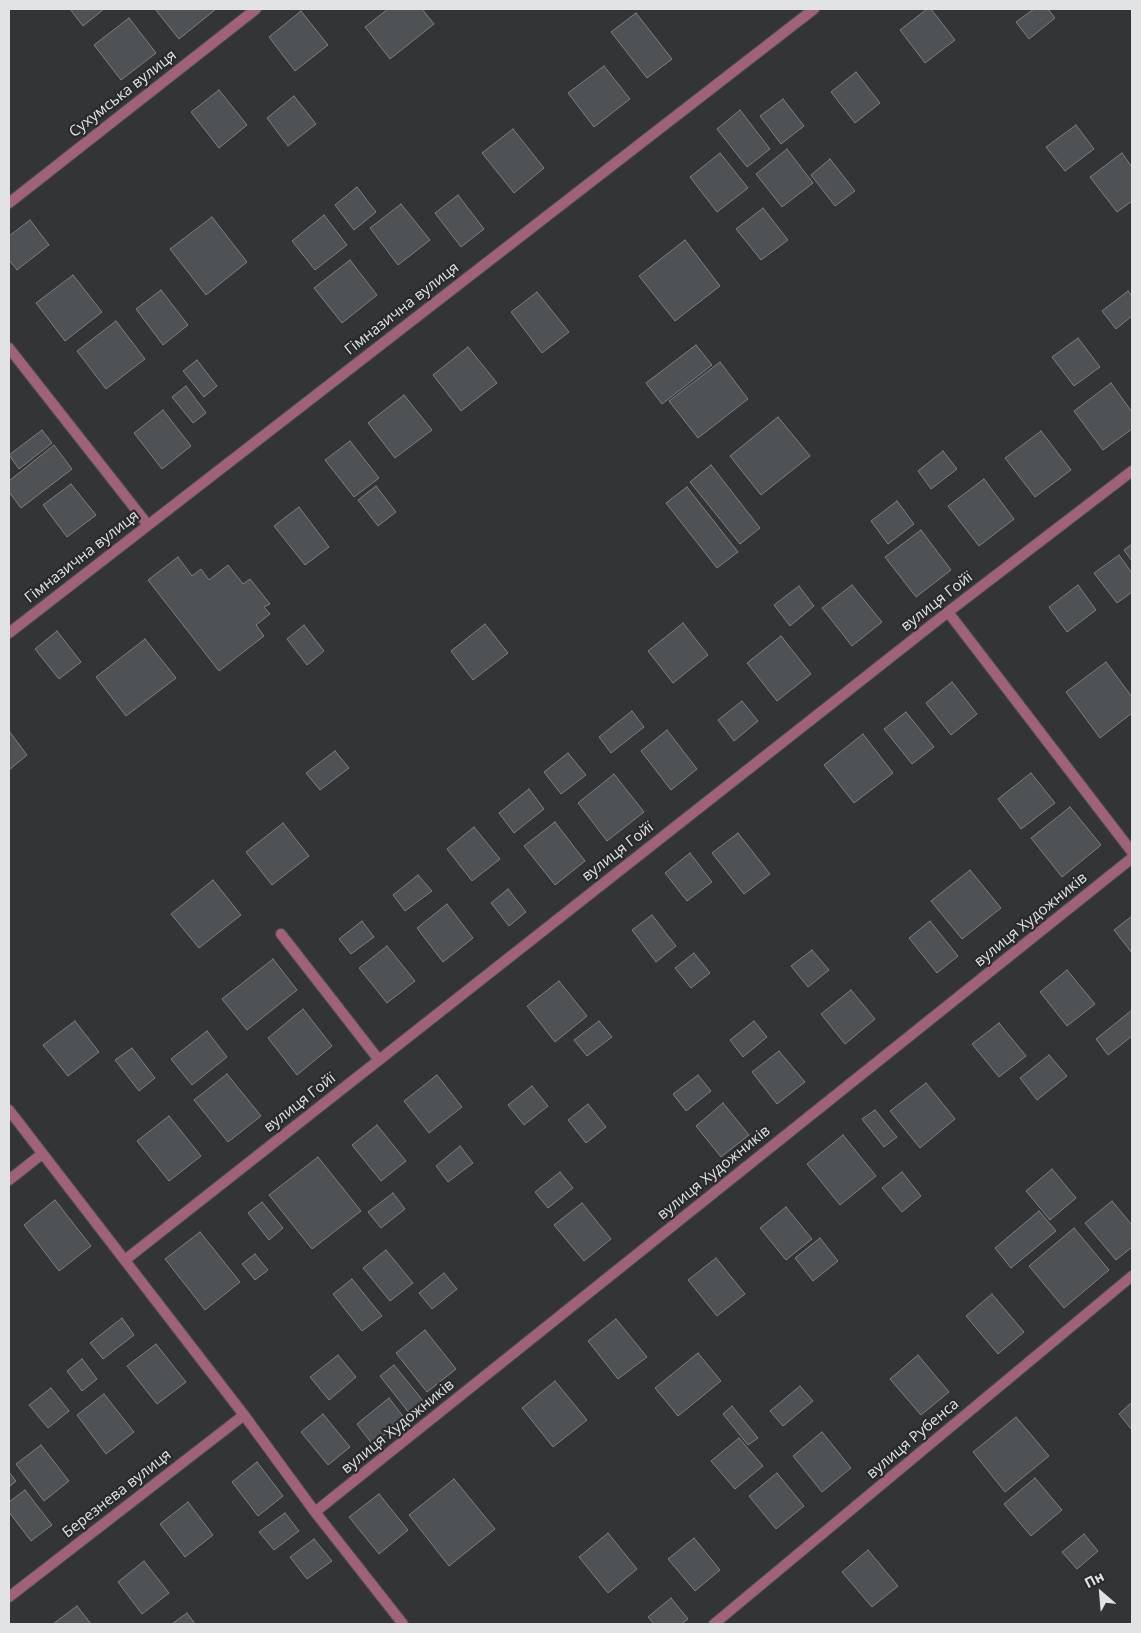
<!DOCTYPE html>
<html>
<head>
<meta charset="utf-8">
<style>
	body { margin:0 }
	#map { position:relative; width:1141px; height:1633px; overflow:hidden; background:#323436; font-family:"Open Sans",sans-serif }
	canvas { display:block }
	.frame { position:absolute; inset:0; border:10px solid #e2e3e4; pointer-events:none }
	.north { position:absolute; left:1076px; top:1568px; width:50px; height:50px; -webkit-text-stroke:4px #282a2c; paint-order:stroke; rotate:333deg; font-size:14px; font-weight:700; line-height:20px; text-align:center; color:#e2e3e4 }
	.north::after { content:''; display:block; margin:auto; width:18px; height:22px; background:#e2e3e4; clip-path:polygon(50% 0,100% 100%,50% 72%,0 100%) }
</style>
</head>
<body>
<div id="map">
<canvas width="1141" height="1633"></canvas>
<div class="frame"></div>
<div class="north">Пн</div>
</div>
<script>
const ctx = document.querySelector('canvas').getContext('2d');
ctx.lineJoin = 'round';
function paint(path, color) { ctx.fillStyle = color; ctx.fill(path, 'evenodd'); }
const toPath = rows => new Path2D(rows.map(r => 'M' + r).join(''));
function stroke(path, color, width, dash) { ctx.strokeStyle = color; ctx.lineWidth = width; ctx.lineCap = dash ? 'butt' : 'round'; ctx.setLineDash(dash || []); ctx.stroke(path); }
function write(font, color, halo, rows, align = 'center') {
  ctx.font = font + ' "Open Sans",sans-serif'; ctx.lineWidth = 4.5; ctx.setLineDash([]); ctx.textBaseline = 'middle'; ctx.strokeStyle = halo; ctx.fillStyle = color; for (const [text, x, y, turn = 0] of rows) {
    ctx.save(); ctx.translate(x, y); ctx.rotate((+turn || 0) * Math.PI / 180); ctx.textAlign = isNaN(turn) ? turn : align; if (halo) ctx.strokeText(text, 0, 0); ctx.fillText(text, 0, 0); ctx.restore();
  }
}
const building = toPath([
	[70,9,104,9,83,26,70,9],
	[155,9,216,9,179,39,155,9],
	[388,9,422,9,434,24,390,59,365,27,388,9],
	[927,9,931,9,955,40,925,63,900,30,927,9],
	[1034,9,1048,9,1055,18,1029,39,1016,22,1034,9],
	[301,11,328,45,295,71,269,37,301,11],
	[636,13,672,59,647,78,611,32,636,13],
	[129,18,156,53,121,80,94,45,129,18],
	[604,66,630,99,594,127,568,93,604,66],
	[856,72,880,103,855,123,831,92,856,72],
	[219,90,247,125,219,148,191,112,219,90],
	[294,96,316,124,288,146,267,118,294,96],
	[783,99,804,126,781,144,760,116,783,99],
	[740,110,770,149,747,167,717,129,740,110],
	[1076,125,1094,149,1065,171,1046,147,1076,125],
	[513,129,544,168,514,193,482,153,513,129],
	[787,149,813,183,782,207,756,174,787,149],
	[720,153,748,188,717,212,690,177,720,153],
	[1122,153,1132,167,1132,201,1117,212,1090,177,1122,153],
	[830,159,855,191,835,206,811,175,830,159],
	[357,187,376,212,354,230,335,205,357,187],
	[458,195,484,229,461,247,435,213,458,195],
	[401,204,430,240,398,265,370,228,401,204],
	[763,208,788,240,761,260,736,229,763,208],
	[324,215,347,245,315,270,292,241,324,215],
	[212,217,247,262,206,295,170,249,212,217],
	[30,220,49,245,17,270,9,260,9,236,30,220],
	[685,240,720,286,675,321,639,276,685,240],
	[350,260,377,295,342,323,314,288,350,260],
	[73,275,102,312,65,341,36,303,73,275],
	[161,290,188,325,163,345,136,309,161,290],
	[1128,291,1132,296,1132,316,1116,329,1102,311,1128,291],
	[537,292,569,332,542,353,511,312,537,292],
	[116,321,145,359,106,389,77,351,116,321],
	[1078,338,1100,367,1074,386,1052,357,1078,338],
	[696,345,712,365,662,404,646,383,696,345],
	[468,347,497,383,461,411,433,375,468,347],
	[197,360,217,386,204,397,183,371,197,360],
	[720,362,748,399,698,438,669,401,720,362],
	[1111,383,1132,412,1132,429,1103,450,1074,411,1111,383],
	[186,386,206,413,193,423,172,397,186,386],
	[404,395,432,430,395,458,368,423,404,395],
	[163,410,191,446,162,469,134,433,163,410],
	[778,417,810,456,761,495,730,456,778,417],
	[42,430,52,443,19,469,9,455,42,430],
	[1041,431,1071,470,1035,497,1005,458,1041,431],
	[350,441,379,478,354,497,325,460,350,441],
	[54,445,72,469,21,508,9,492,9,481,54,445],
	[943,451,957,469,931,489,918,471,943,451],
	[711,465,760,528,740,544,690,482,711,465],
	[984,479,1014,519,979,546,948,506,984,479],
	[71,484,96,515,67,537,43,505,71,484],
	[376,486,396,512,378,526,358,500,376,486],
	[687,487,738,552,717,568,666,503,687,487],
	[897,501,914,524,888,544,871,521,897,501],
	[299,507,329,547,305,565,274,526,299,507],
	[921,530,951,570,916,597,885,557,921,530],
	[1132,544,1132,561,1124,550,1132,544],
	[1119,555,1132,573,1132,592,1117,603,1094,573,1119,555],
	[178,557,192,576,201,569,209,580,228,565,243,584,250,579,270,604,264,607,270,614,256,625,264,636,219,671,148,580,178,557],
	[852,585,882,622,852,646,822,608,852,585],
	[1078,585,1096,610,1067,632,1049,607,1078,585],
	[799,586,814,606,790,626,774,605,799,586],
	[683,623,708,655,673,683,648,651,683,623],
	[485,624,508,653,473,680,451,651,485,624],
	[304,625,324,651,307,665,287,639,304,625],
	[57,631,81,662,59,679,35,649,57,631],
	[781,636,811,674,777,701,747,663,781,636],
	[145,639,176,678,126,716,96,677,145,639],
	[1106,662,1132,697,1132,713,1100,738,1066,692,1106,662],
	[952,682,977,714,951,735,926,703,952,682],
	[742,701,758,721,734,741,718,720,742,701],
	[632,711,644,727,611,753,599,737,632,711],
	[906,712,934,747,912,764,884,729,906,712],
	[667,730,697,769,671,790,641,751,667,730],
	[9,731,27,755,9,770,9,731],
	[863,734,893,773,854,803,824,765,863,734],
	[335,751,349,768,320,790,306,773,335,751],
	[568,753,586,775,561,794,544,772,568,753],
	[1031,773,1055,803,1021,829,998,799,1031,773],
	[614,774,644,812,607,841,578,803,614,774],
	[529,789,544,809,514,833,499,813,529,789],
	[1070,807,1101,845,1062,877,1031,838,1070,807],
	[555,822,585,861,555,885,524,846,555,822],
	[283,823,309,856,272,885,246,852,283,823],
	[474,827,500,859,472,881,447,849,474,827],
	[738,833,770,874,744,894,712,853,738,833],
	[690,853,712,882,687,901,665,873,690,853],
	[970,870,1001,908,962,939,931,901,970,870],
	[418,875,432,891,405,911,393,895,418,875],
	[213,880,241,915,199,948,171,914,213,880],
	[508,889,526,912,509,926,491,903,508,889],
	[447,904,473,938,443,962,417,928,447,904],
	[652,915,676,946,656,962,632,930,652,915],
	[1132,916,1132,953,1114,930,1132,916],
	[362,921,374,937,351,954,339,939,362,921],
	[930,921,958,956,937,973,909,938,930,921],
	[387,946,415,981,387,1003,359,968,387,946],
	[812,950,829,970,808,987,791,966,812,950],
	[694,953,710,973,691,988,675,968,694,953],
	[273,959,297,990,247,1030,222,999,273,959],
	[1067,970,1095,1004,1067,1026,1040,992,1067,970],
	[559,981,587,1016,555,1042,527,1006,559,981],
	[851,990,875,1019,845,1044,821,1014,851,990],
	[303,1009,332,1046,297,1075,268,1038,303,1009],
	[1132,1010,1132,1036,1108,1055,1096,1039,1132,1010],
	[75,1021,99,1052,68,1076,43,1045,75,1021],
	[599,1021,612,1037,587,1056,574,1040,599,1021],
	[754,1021,767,1037,743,1057,730,1040,754,1021],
	[999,1023,1026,1056,999,1077,972,1044,999,1023],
	[207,1031,227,1057,192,1085,171,1059,207,1031],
	[132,1048,155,1078,139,1091,115,1060,132,1048],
	[779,1051,805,1082,777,1104,752,1072,779,1051],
	[1049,1055,1067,1076,1037,1100,1020,1078,1049,1055],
	[227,1074,261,1116,228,1142,194,1100,227,1074],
	[437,1075,462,1107,429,1133,404,1101,437,1075],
	[698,1075,711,1091,686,1111,673,1094,698,1075],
	[926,1083,955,1119,920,1148,890,1111,926,1083],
	[532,1086,548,1106,524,1125,508,1105,532,1086],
	[723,1103,749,1135,721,1157,696,1126,723,1103],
	[588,1104,606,1127,586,1143,568,1120,588,1104],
	[875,1110,897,1137,884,1147,862,1119,875,1110],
	[169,1116,201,1156,169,1181,137,1141,169,1116],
	[377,1125,406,1161,381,1181,352,1145,377,1125],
	[843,1135,876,1176,840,1205,807,1164,843,1135],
	[460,1146,473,1163,448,1182,436,1166,460,1146],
	[318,1157,361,1211,312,1249,269,1195,318,1157],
	[1052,1169,1076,1198,1050,1220,1026,1191,1052,1169],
	[560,1172,573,1188,548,1208,535,1192,560,1172],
	[902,1172,921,1196,902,1212,882,1188,902,1172],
	[393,1193,405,1209,381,1228,368,1212,393,1193],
	[55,1200,91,1246,59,1271,24,1225,55,1200],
	[1112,1201,1132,1225,1132,1247,1116,1260,1085,1223,1112,1201],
	[262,1202,283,1228,269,1240,248,1213,262,1202],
	[582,1203,611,1239,584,1261,554,1225,582,1203],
	[786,1207,812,1239,786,1260,760,1228,786,1207],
	[1039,1211,1056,1231,1011,1268,995,1248,1039,1211],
	[1074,1228,1109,1270,1064,1308,1029,1266,1074,1228],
	[200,1232,240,1282,205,1310,165,1259,200,1232],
	[820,1238,838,1261,813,1281,795,1258,820,1238],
	[386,1250,413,1283,390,1301,363,1268,386,1250],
	[255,1254,268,1270,255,1280,242,1264,255,1254],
	[716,1258,745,1294,717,1316,688,1280,716,1258],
	[444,1273,457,1289,432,1309,419,1293,444,1273],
	[352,1279,382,1316,362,1331,333,1294,352,1279],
	[992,1294,1024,1332,998,1354,966,1316,992,1294],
	[122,1318,134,1335,103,1359,90,1343,122,1318],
	[616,1319,647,1357,618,1379,588,1341,616,1319],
	[425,1330,456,1369,427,1392,396,1353,425,1330],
	[156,1344,186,1382,157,1404,127,1366,156,1344],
	[698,1353,721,1381,678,1416,655,1388,698,1353],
	[338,1355,356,1377,329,1400,310,1377,338,1355],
	[918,1355,949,1392,921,1415,890,1379,918,1355],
	[82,1359,97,1379,82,1391,67,1371,82,1359],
	[394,1365,424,1402,410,1414,380,1376,394,1365],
	[555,1381,587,1420,553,1447,522,1408,555,1381],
	[800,1386,813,1401,783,1426,770,1411,800,1386],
	[51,1388,69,1411,48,1428,29,1405,51,1388],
	[104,1394,134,1432,106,1454,77,1415,104,1394],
	[389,1398,405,1419,372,1444,357,1424,389,1398],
	[1132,1402,1132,1430,1119,1414,1132,1402],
	[732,1406,758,1438,748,1445,723,1414,732,1406],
	[323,1414,350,1447,328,1465,301,1432,323,1414],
	[1016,1417,1049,1456,1005,1492,973,1452,1016,1417],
	[822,1432,851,1468,822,1492,793,1456,822,1432],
	[739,1438,763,1466,735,1489,711,1461,739,1438],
	[41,1445,69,1481,44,1501,16,1464,41,1445],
	[257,1462,283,1496,258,1516,232,1482,257,1462],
	[9,1472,16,1481,9,1487,9,1472],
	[777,1473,804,1506,776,1529,749,1496,777,1473],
	[1035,1478,1062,1510,1031,1536,1004,1504,1035,1478],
	[454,1479,495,1529,449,1566,409,1515,454,1479],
	[25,1490,52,1525,31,1541,9,1512,9,1502,25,1490],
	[379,1494,408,1530,379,1554,349,1517,379,1494],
	[188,1502,213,1535,185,1557,160,1524,188,1502],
	[285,1513,299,1531,274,1550,259,1532,285,1513],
	[608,1533,637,1569,608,1593,579,1557,608,1533],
	[1084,1534,1098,1551,1077,1569,1062,1552,1084,1534],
	[694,1538,720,1570,695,1591,668,1559,694,1538],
	[314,1539,332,1561,307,1579,290,1557,314,1539],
	[868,1550,898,1586,872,1607,842,1572,868,1550],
	[144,1561,169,1593,142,1614,118,1582,144,1561],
	[671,1598,688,1619,681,1624,654,1624,648,1617,671,1598],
	[77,1606,91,1624,53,1624,77,1606],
	[187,1613,195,1624,172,1624,187,1613]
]);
const lane = toPath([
	[281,934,379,1060]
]);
const street = toPath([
	[9,203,256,9],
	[9,348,148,525],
	[948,612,1132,852],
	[9,633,814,9],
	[9,1110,244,1415,315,1512,403,1624],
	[9,1180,42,1154],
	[125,1260,948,612,1132,471],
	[315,1512,1132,858],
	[9,1597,244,1415],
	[714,1624,1132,1276]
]);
const streetNames = [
	["Сухумська вулиця",123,94,-38],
	["Гімназична вулиця",402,309,-38],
	["Гімназична вулиця",82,557,-38],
	["вулиця Гойї",937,602,-38],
	["вулиця Гойї",618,852,-38],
	["вулиця Художників",1031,920,-39],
	["вулиця Гойї",300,1103,-38],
	["вулиця Художників",714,1173,-39],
	["вулиця Художників",398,1427,-39],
	["вулиця Рубенса",913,1439,-40],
	["Березнева вулиця",117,1494,-38]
];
paint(building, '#4f5254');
stroke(building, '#7d8082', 1);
stroke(lane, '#4e5052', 12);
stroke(street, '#4e5052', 12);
stroke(lane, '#9f6278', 10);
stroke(street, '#9f6278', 10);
write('15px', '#e2e3e4', '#282a2c', streetNames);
</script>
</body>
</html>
